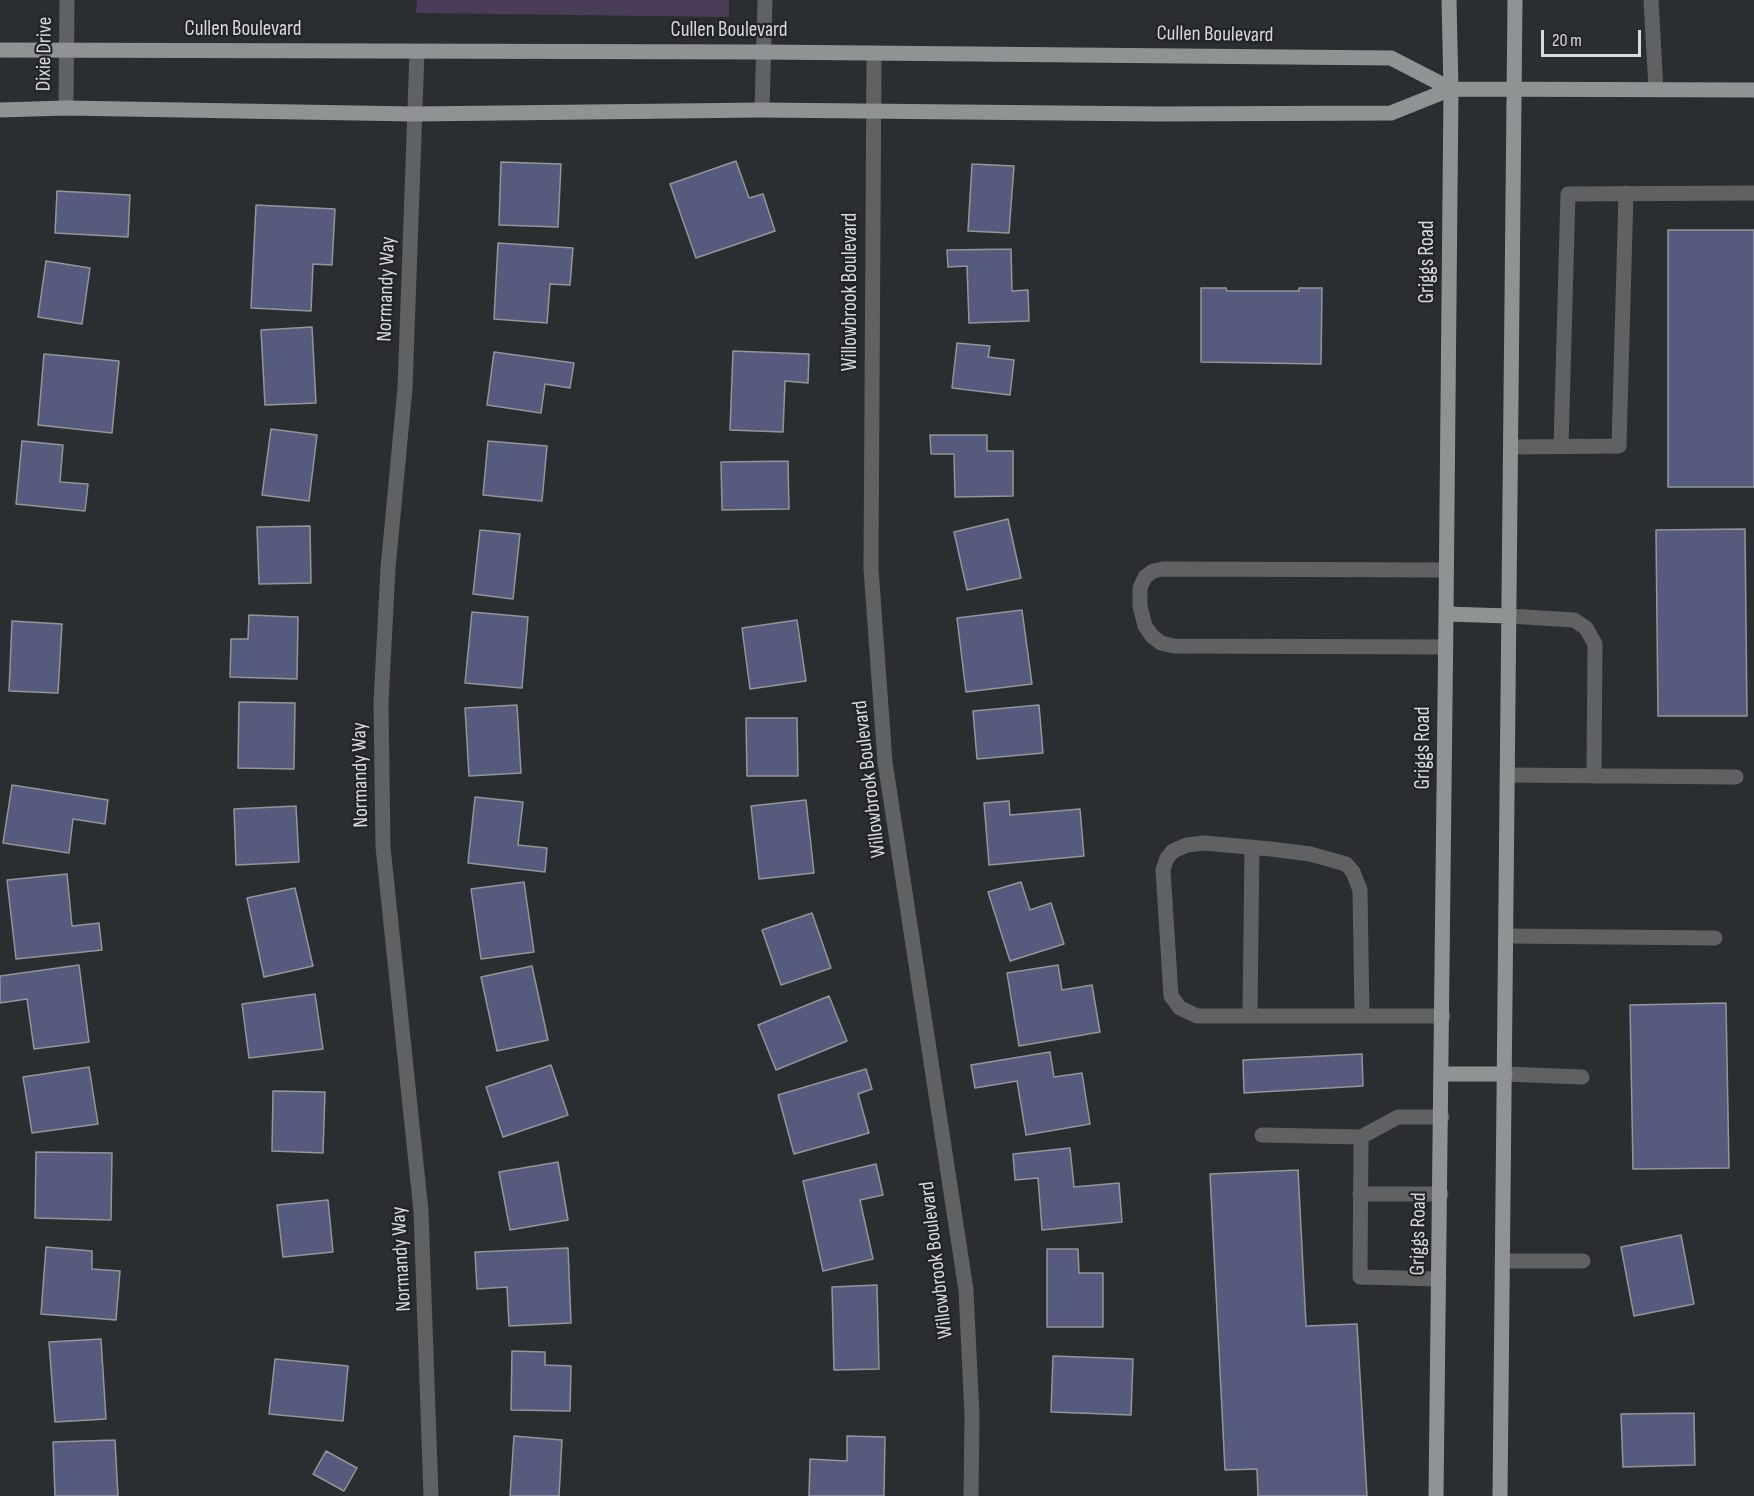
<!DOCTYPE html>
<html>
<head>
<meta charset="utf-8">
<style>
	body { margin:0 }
	#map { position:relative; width:1754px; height:1496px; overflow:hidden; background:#2b2e31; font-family:"Sofia Sans Condensed",sans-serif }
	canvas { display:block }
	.scale { position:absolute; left:1541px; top:30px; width:100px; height:27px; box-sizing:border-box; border:3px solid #d8dadb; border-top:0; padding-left:8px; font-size:18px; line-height:21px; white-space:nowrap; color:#d8dadb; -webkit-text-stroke:4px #222427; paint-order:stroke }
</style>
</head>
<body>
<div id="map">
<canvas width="1754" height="1496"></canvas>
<div class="scale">20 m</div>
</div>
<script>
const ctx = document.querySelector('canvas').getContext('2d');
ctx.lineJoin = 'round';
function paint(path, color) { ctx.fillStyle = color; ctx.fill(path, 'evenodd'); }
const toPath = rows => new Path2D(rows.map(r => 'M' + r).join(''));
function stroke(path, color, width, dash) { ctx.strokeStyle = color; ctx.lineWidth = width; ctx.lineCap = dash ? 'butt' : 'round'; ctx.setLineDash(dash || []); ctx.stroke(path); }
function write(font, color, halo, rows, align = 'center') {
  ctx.font = font + ' "Sofia Sans Condensed",sans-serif'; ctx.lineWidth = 4.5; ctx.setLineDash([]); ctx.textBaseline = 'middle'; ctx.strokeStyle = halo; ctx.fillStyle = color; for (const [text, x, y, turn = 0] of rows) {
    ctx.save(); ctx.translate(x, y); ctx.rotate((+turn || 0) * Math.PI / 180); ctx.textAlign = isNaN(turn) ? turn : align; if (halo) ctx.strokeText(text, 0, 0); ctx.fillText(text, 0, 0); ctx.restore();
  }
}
const green = toPath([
	[417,0,729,0,729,17,416,13]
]);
const building = toPath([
	[736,161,749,198,763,194,775,231,696,258,670,184,736,161],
	[501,162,561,164,558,227,499,225,501,162],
	[972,164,1014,166,1009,233,968,231,972,164],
	[57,191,130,195,128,237,55,233,57,191],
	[256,205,335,209,332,265,313,264,311,311,251,308,256,205],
	[1668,230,1754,230,1754,487,1668,487,1668,230],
	[498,243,573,248,570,285,550,284,547,323,494,319,498,243],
	[1011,249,1012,291,1028,290,1029,321,969,323,967,266,948,267,947,250,1011,249],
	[46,261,90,268,82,324,38,317,46,261],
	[1201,288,1226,288,1227,291,1299,291,1299,288,1322,288,1321,364,1201,362,1201,288],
	[312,327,316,403,265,405,261,330,312,327],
	[957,343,990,346,988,357,1014,360,1010,395,952,388,957,343],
	[733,351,809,354,808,383,785,381,783,432,730,430,733,351],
	[494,352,574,363,570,388,545,384,541,413,487,405,494,352],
	[44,354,119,361,112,433,38,425,44,354],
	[271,429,317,435,309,501,262,495,271,429],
	[930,435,987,435,987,451,1013,451,1013,496,955,497,954,454,931,454,930,435],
	[22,441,63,445,60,482,88,484,85,511,16,504,22,441],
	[488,441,547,446,542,501,483,495,488,441],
	[788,461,789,509,722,510,721,462,788,461],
	[1008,519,1021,578,967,590,954,532,1008,519],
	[310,526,311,583,259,584,257,527,310,526],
	[1745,529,1747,716,1658,716,1656,530,1745,529],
	[480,530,520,534,513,599,473,594,480,530],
	[1022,610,1032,684,966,692,957,618,1022,610],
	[472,612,528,617,522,688,465,683,472,612],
	[249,615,298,617,297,679,230,677,231,639,248,639,249,615],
	[797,620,806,681,750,689,742,628,797,620],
	[12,621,62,624,58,693,9,691,12,621],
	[239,702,295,703,294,769,238,768,239,702],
	[517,705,521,773,469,776,465,708,517,705],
	[1039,705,1043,753,977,759,973,711,1039,705],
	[746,718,797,718,798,776,747,776,746,718],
	[12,785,108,800,105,824,73,819,69,853,3,843,12,785],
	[475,797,523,802,518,845,547,848,545,872,468,863,475,797],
	[806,800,814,873,759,879,751,806,806,800],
	[1009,801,1010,815,1080,809,1084,856,989,865,984,803,1009,801],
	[296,806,299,862,236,865,234,809,296,806],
	[67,874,72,926,99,923,102,950,16,959,7,880,67,874],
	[524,882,534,952,481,959,471,889,524,882],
	[1021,882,1030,910,1051,903,1064,944,1010,961,988,892,1021,882],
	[295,888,313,966,264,977,247,898,295,888],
	[812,913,831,968,781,985,762,930,812,913],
	[79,965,89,1042,34,1049,27,999,0,1003,0,976,79,965],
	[1058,965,1062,990,1092,985,1100,1032,1019,1046,1007,973,1058,965],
	[532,966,548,1040,497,1051,481,977,532,966],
	[315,994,323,1049,249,1058,242,1004,315,994],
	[829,996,847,1041,776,1070,758,1025,829,996],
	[1726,1003,1729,1168,1633,1169,1630,1005,1726,1003],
	[1050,1052,1054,1077,1082,1073,1090,1124,1026,1135,1017,1081,975,1088,971,1065,1050,1052],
	[1362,1054,1363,1086,1244,1093,1243,1060,1362,1054],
	[551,1065,568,1115,503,1137,486,1087,551,1065],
	[89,1067,98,1124,32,1133,23,1077,89,1067],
	[866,1069,872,1089,858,1094,869,1133,794,1154,778,1095,866,1069],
	[273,1091,325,1092,323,1153,272,1151,273,1091],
	[1070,1148,1074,1187,1119,1183,1122,1222,1042,1230,1038,1178,1015,1180,1013,1154,1070,1148],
	[36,1152,112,1153,111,1220,35,1218,36,1152],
	[558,1162,568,1220,510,1230,499,1172,558,1162],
	[876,1164,883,1195,860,1200,873,1259,823,1271,803,1181,876,1164],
	[1298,1170,1306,1326,1357,1324,1367,1496,1258,1496,1257,1469,1225,1470,1210,1174,1298,1170],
	[328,1200,333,1252,283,1257,277,1205,328,1200],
	[1681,1235,1694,1304,1634,1316,1621,1247,1681,1235],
	[46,1247,92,1251,92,1269,120,1271,116,1320,41,1314,46,1247],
	[568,1248,571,1323,509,1326,507,1287,477,1289,475,1252,568,1248],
	[1047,1249,1078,1249,1079,1273,1103,1273,1103,1327,1047,1327,1047,1249],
	[877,1285,879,1369,834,1370,832,1287,877,1285],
	[101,1339,106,1419,55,1422,49,1342,101,1339],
	[512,1351,545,1352,545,1365,571,1366,570,1411,511,1410,512,1351],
	[1053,1356,1133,1359,1131,1415,1051,1412,1053,1356],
	[275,1359,348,1366,343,1421,269,1414,275,1359],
	[1694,1413,1695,1465,1623,1467,1621,1414,1694,1413],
	[514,1436,562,1440,559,1496,510,1496,514,1436],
	[847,1436,885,1437,884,1496,809,1496,810,1459,847,1461,847,1436],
	[115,1440,118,1496,55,1496,53,1442,115,1440],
	[326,1451,357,1468,344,1491,313,1474,326,1451]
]);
const minor = toPath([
	[1651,0,1656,89],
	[417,52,405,388,388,568,381,703,383,847,421,1211,431,1496],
	[874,53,871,569,885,762,966,1290,972,1416,971,1496],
	[66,108,67,0],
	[762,110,765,0],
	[1511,447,1619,446,1626,193],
	[1561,447,1568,194,1754,193],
	[1509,616,1574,620,1586,628,1595,644,1594,776],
	[1446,647,1174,646,1161,643,1152,636,1145,626,1140,606,1140,588,1145,577,1153,571,1163,569,1446,570],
	[1508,775,1736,777],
	[1506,936,1715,938],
	[1250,1016,1252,847],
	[1362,1016,1360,890,1353,872,1346,864,1310,854,1271,849,1204,843,1187,845,1173,851,1167,858,1163,870,1171,996,1180,1008,1197,1016,1443,1016],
	[1505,1074,1582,1077],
	[1262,1135,1361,1137],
	[1360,1194,1441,1194],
	[1503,1261,1583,1261],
	[1439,1279,1360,1277,1361,1137,1398,1117,1442,1117]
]);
const major = toPath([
	[0,50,763,52,1391,58,1451,89],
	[0,110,66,108,414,114,762,110,1159,114,1391,113,1451,89,1754,90],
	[1446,614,1509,616],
	[1442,1074,1505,1074],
	[1436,1496,1446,614,1451,89,1449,0],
	[1500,1496,1515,0]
]);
const streetNames = [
	["Cullen Boulevard",243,30],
	["Cullen Boulevard",729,31],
	["Cullen Boulevard",1215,35,1],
	["Dixie Drive",45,54,-89],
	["Griggs Road",1428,262,-90],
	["Normandy Way",387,289,-88],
	["Willowbrook Boulevard",851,292,-90],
	["Griggs Road",1424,748,-90],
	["Normandy Way",361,775,-91],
	["Willowbrook Boulevard",870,779,-97],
	["Griggs Road",1419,1234,-89],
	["Normandy Way",402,1259,-93],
	["Willowbrook Boulevard",937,1260,-97]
];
paint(green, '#4b3d57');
paint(building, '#565b7d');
stroke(building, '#949599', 1.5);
stroke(minor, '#5f6162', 15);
stroke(major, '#8f9394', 15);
write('21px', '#d8dadb', '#222427', streetNames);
</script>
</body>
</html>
